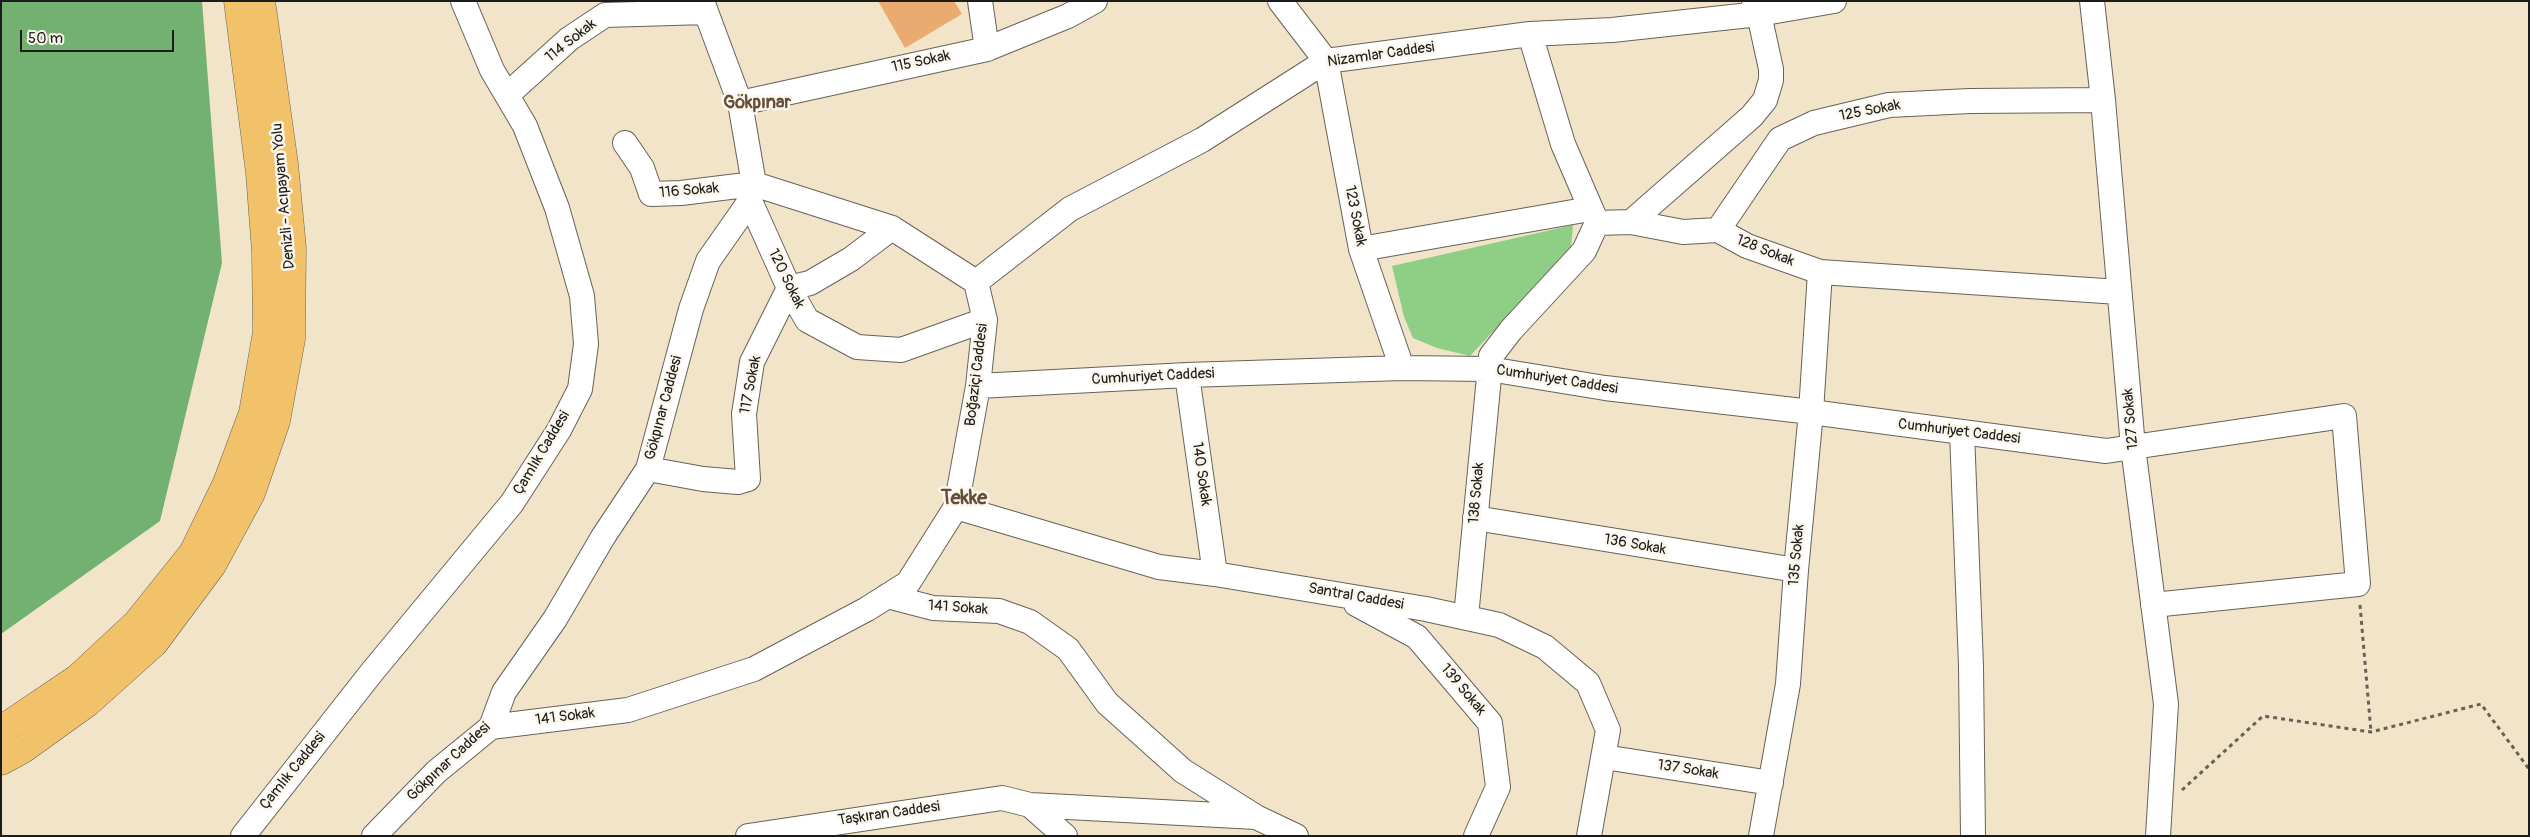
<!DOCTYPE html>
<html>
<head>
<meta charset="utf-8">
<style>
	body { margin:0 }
	#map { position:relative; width:2530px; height:837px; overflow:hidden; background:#f2e4c8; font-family:Pangolin,sans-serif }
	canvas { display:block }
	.frame { position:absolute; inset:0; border:2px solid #1c1c1c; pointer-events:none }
	.scale { position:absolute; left:20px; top:30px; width:154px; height:22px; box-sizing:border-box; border:2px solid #1c1c1c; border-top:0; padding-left:6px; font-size:15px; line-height:18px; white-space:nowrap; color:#1c1c1c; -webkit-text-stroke:4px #fbf7ec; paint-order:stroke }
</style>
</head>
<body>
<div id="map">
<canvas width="2530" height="837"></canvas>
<div class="frame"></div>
<div class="scale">50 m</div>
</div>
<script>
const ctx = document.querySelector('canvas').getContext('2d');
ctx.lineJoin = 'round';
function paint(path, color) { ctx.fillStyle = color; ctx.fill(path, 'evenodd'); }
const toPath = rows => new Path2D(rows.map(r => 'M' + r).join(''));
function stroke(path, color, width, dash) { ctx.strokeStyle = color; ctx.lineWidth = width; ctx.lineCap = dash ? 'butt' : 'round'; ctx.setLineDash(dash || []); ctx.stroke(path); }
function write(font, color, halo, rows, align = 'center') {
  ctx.font = font + ' Pangolin,sans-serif'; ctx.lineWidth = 5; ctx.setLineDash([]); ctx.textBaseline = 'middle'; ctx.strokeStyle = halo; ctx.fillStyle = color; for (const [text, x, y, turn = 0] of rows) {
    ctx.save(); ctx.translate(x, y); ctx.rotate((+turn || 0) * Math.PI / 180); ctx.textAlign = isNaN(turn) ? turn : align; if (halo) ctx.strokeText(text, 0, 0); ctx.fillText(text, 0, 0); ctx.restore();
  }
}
const green = toPath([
	[1573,225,1571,249,1470,356,1437,348,1413,338,1404,317,1392,266]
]);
const forest = toPath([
	[1,1,202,1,222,263,160,521,1,634]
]);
const building = toPath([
	[878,1,954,1,962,14,905,48]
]);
const path = toPath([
	[2360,605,2371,732],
	[2182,790,2263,716,2371,732,2481,704,2529,769]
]);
const minor = toPath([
	[980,1,987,49],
	[1280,1,1326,61,1361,249,1402,368],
	[2092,1,2103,100,2133,447,2166,704,2158,836],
	[1530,34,1563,144,1597,223],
	[507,95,569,39,605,15,706,12],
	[740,103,987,49,1068,16,1095,1],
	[750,201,789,288,807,320,857,347,901,350,985,320],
	[1631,222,1752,116,1765,100,1771,80,1771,69,1759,14,1754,1],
	[1597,223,1631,222,1683,232,1718,230,1747,246,1820,272,2119,292],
	[1718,230,1780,139,1814,123,1889,105,1970,101,2103,100],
	[1361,249,1590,209],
	[976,282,1070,209,1202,140,1326,61,1530,34,1612,30,1759,14,1834,1],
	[789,288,810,283,851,259,892,228],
	[1187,375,1215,574],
	[978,386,1187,375,1402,368,1489,369,1605,388,1811,412,2106,451,2344,416,2358,584,2153,605],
	[1962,432,1971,666,1973,836],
	[648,469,703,479,738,482,748,479,744,414,752,362,789,288],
	[956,507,1159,567,1215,574,1426,609,1499,625,1545,647,1588,683,1608,730,1589,836],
	[1475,518,1796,570],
	[887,596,933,608,999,611,1030,622,1068,649,1107,703,1183,771,1256,817,1296,836],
	[1356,604,1417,637,1490,723,1498,787,1476,836],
	[1466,617,1491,356,1511,330,1584,251,1597,223],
	[491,727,628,710,754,669,867,609,908,583,956,507,978,386,985,320,976,282,892,228,754,184,681,193,651,194,642,168,625,143],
	[1604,757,1771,783],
	[1030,805,1065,836],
	[243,836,372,672,512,503,559,430,580,389,586,344,582,296,557,208,525,126,492,70,463,1],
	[374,836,436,772,491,727,504,692,555,619,603,537,648,469,691,309,708,261,750,201,754,184,740,103,702,1],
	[748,836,1002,798,1030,805,1256,817],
	[1761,836,1788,684,1796,570,1811,412,1820,272]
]);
const major = toPath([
	[1,730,78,678,137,623,193,553,227,483,253,413,267,332,266,252,260,173,238,1],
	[1,761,23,749,87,703,154,643,212,565,251,493,276,421,291,339,292,248,284,164,261,1]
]);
const streetNames = [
	["114 Sokak",571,41,-38],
	["Nizamlar Caddesi",1381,55,-8],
	["115 Sokak",921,62,-12],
	["125 Sokak",1870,111,-11],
	["116 Sokak",689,191,-5],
	["Denizli - Acıpayam Yolu",284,196,-95],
	["123 Sokak",1355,216,79],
	["128 Sokak",1765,251,22],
	["120 Sokak",786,279,64],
	["Boğaziçi Caddesi",977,375,-83],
	["Cumhuriyet Caddesi",1153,377,-3],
	["Cumhuriyet Caddesi",1557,380,9],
	["117 Sokak",751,385,-79],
	["Gökpınar Caddesi",664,408,-75],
	["127 Sokak",2131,419,-95],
	["Cumhuriyet Caddesi",1959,432,7],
	["Çamlık Caddesi",542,453,-59],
	["140 Sokak",1201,474,82],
	["138 Sokak",1477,493,-85],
	["136 Sokak",1635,545,10],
	["135 Sokak",1797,555,-85],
	["Santral Caddesi",1356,597,10],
	["141 Sokak",958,608,4],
	["139 Sokak",1463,690,50],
	["141 Sokak",565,717,-7],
	["Gökpınar Caddesi",449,762,-43],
	["137 Sokak",1688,770,9],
	["Çamlık Caddesi",293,771,-51],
	["Taşkıran Caddesi",889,814,-8]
];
const quarterNames = [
	["Gökpınar",757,103]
];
const districtNames = [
	["Tekke",964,499]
];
paint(green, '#8fce85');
paint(forest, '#73b172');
paint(building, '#eaab70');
stroke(minor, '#676258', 26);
stroke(major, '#676258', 29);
stroke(path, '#676258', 3, [4, 4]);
stroke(minor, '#fff', 24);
stroke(major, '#f2c26a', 28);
write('15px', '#1c1c1c', '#fbf7ec', streetNames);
write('bold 18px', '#644e39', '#fbf7ec', quarterNames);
write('bold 20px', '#644e39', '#fbf7ec', districtNames);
</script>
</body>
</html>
